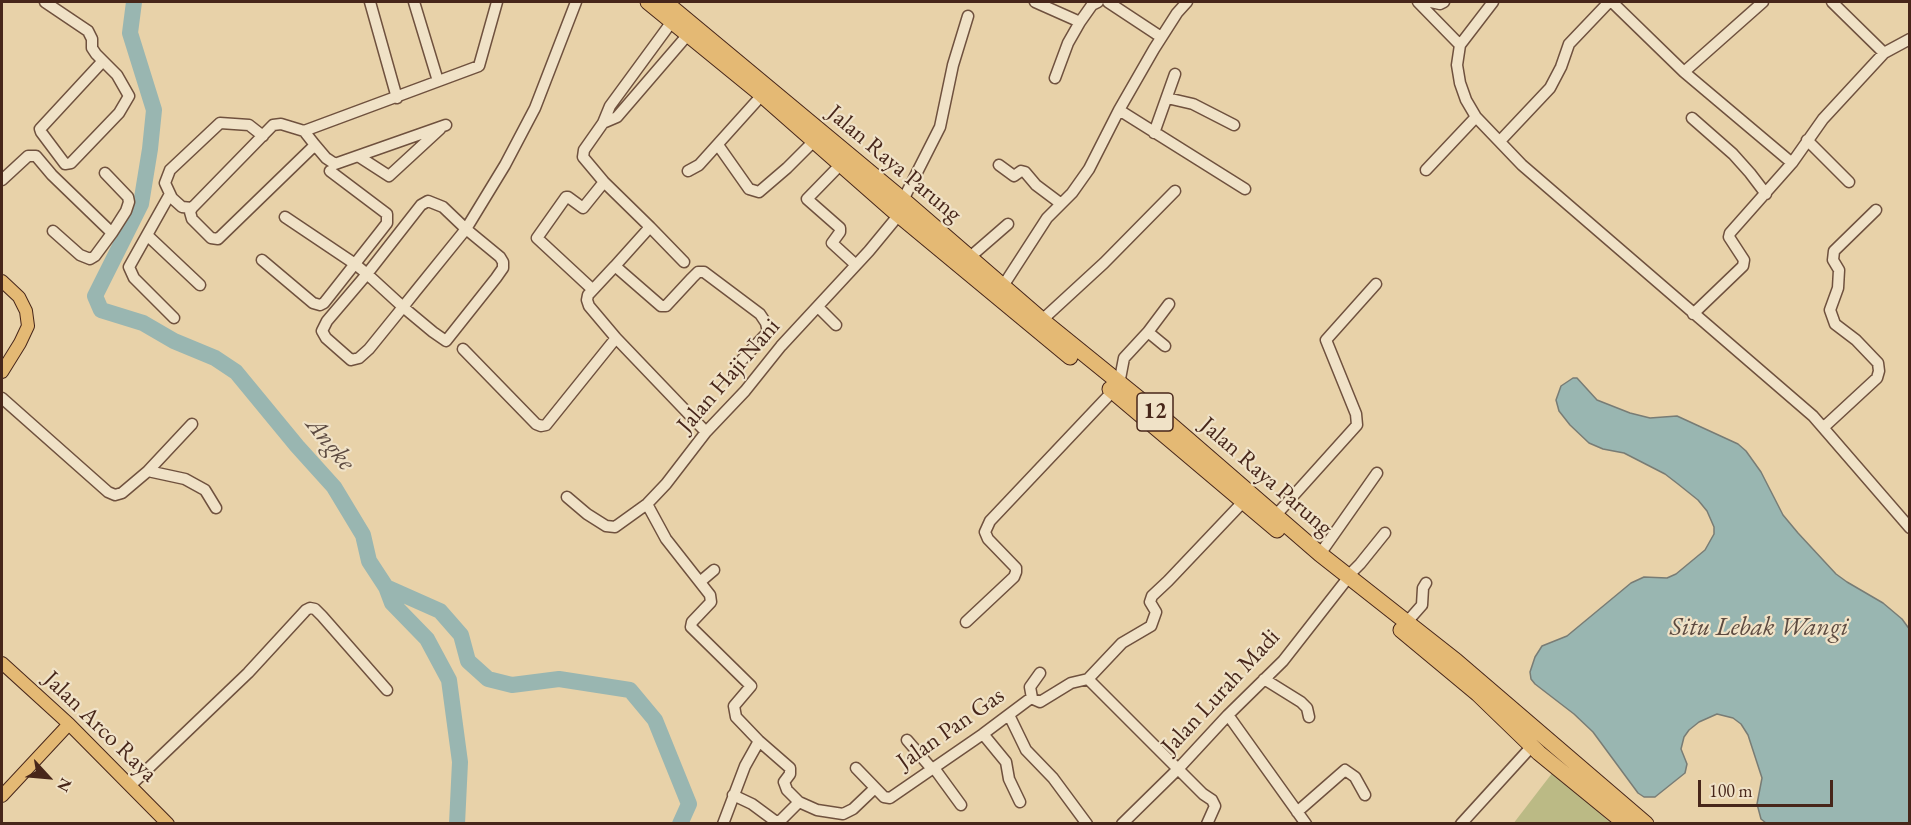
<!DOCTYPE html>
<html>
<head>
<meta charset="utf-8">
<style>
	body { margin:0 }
	#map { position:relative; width:1911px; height:825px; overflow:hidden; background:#e8d2a9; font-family:"EB Garamond",serif }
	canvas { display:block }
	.frame { position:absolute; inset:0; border:3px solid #47261a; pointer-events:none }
	.north { position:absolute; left:18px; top:747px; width:60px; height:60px; -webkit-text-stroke:4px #f0e2c7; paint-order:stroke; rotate:116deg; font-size:16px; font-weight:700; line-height:24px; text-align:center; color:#47261a }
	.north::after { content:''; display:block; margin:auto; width:21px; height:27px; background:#47261a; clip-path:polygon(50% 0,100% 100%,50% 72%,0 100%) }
	.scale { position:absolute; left:1698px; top:780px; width:135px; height:27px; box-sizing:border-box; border:3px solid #47261a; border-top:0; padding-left:8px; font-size:18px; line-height:21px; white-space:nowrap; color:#47261a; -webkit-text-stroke:4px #f0e2c7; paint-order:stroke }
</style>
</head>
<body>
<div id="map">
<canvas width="1911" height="825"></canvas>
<div class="frame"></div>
<div class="north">N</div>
<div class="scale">100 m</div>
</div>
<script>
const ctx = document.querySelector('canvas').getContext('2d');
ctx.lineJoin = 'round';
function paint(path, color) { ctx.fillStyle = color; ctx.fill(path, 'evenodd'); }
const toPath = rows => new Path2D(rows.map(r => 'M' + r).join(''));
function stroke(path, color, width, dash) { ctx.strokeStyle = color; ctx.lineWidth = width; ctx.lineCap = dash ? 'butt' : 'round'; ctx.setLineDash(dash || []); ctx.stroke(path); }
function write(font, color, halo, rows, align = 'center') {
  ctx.font = font + ' "EB Garamond",serif'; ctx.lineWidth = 4.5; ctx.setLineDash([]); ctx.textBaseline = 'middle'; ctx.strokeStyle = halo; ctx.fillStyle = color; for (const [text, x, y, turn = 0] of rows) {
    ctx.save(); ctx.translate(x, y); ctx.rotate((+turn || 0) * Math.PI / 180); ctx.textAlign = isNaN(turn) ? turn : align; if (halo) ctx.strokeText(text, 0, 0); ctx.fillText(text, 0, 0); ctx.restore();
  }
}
const green = toPath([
	[1553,772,1611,823,1513,824]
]);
const water = toPath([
	[1573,378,1577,378,1597,400,1630,413,1650,418,1677,416,1738,444,1746,451,1761,472,1783,515,1798,533,1836,574,1847,582,1883,603,1902,619,1910,630,1909,823,1766,823,1761,819,1757,804,1762,778,1748,735,1741,724,1733,718,1717,714,1699,722,1689,730,1684,737,1681,749,1687,764,1685,773,1655,797,1644,797,1638,793,1593,732,1574,714,1535,684,1531,679,1530,672,1535,657,1542,646,1567,636,1631,583,1644,577,1667,578,1676,574,1705,550,1714,534,1714,527,1707,511,1698,500,1678,484,1665,474,1624,453,1603,449,1589,443,1570,425,1559,411,1556,400,1561,386,1573,378]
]);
const river = toPath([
	[134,2,130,33,154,110,150,149,141,204,95,296,101,310,143,323,174,341,215,358,236,372,297,446,334,487,363,535,369,561,386,587,440,611,461,635,468,661,488,679,512,685,559,679,630,690,655,720,689,804,680,824],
	[386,587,392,603,427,639,449,680,460,762,457,824]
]);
const minor = toPath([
	[45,2,88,31,92,39,92,48,96,54,117,75,129,96,119,113,71,163,65,164,41,132,40,129,102,62],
	[370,2,397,98],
	[414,2,438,81],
	[1035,2,1080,22],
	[1108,2,1161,37],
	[1418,2,1460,45,1457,65,1460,83,1466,100,1476,117,1522,165,1813,416,1910,528],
	[1431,2,1440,4,1444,2],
	[1612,2,1684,72,1792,163],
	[1832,2,1884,53],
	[676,16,610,106,603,123,584,150,583,157,604,182,650,227,615,266,661,306,666,306,692,278,698,272,704,272,760,314,766,323,768,332,738,364],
	[1460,45,1493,2],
	[1684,72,1763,2],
	[1055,78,1068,43,1080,22,1092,5,1098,2],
	[1167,98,1193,104,1234,125],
	[1119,110,1245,189],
	[1692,118,1733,154,1750,173,1766,194],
	[603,123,617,117,691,31],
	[304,131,479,66,497,2],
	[1154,133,1175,74],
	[1807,140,1849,182],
	[1500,141,1550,88,1561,67,1569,44,1609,2],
	[315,145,218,239,211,238,192,219,190,212,192,208,273,125,281,124,304,131,315,145,326,158,335,164,446,125],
	[718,145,749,189,759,192,787,168,819,136],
	[358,156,389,176,440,129],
	[845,160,807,199,840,228,840,232,832,243,856,265],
	[999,165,1014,176,1021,171,1025,172,1036,185,1060,203],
	[1426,170,1476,117],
	[688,171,699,165,762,95],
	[105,173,128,197,129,202,126,211,112,233],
	[2,180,28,156,36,156,52,175,112,233,95,256,90,259,80,255,53,231],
	[170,194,129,267,134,278,174,318],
	[903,200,940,127,953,65,968,16],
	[192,208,182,207,172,198,165,183,170,170,220,123,249,125,263,136],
	[285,217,355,264,367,274,403,307,433,332,446,341,496,278,503,268,503,262,500,257,466,229,443,207,428,201,421,205,367,274,327,321,322,331,326,338,351,360,359,358,369,349,403,307,415,292,466,229,505,165,535,108,576,2],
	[650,227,684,262],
	[147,235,200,285],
	[970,257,1008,224],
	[262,260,313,303,320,305,324,303,380,232,387,223,387,214,330,171],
	[615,266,588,295,587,300,589,306,616,338,706,432],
	[1003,286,1047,218,1072,193,1089,169,1119,110,1154,49,1177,13,1187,2],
	[592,289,537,238,566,197,568,197,583,208,604,182],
	[818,307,836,325],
	[1693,314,1743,266,1744,260,1729,237,1730,233,1792,163,1823,119,1884,53,1910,39],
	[1042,320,1104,263,1175,191],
	[1148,332,1165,346],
	[463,349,536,424,541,426,546,425,616,338],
	[1119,384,1124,358,1148,332,1169,304],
	[2,398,108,492,115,495,122,493,148,471,185,479,205,490,216,508],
	[1824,427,1877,378,1879,371,1878,363,1856,340,1835,324,1830,310,1838,288,1839,270,1833,260,1834,251,1876,210],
	[148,471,192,424],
	[567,497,587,514,606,526,615,527,647,504,666,484,706,432,745,391,781,346,869,251,902,211],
	[647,504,666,539,710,595,711,602,692,622,691,627,751,686,734,706,736,717,759,741,790,768,790,774,784,782,787,790,799,802,817,810,843,814,853,809,875,788],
	[1276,515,1357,425,1356,414,1326,340,1376,284],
	[1320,554,1377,473],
	[1349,575,1360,564,1385,533],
	[701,581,714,570],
	[966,622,1014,577,1016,572,1016,568,988,539,985,532,990,521,1113,391],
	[1407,622,1422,605,1423,588,1426,583],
	[1088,679,1203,794,1212,800,1215,806,1207,824],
	[1264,679,1301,702,1307,708,1309,717],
	[1032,698,1030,687,1040,673],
	[1009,715,1026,750,1053,778,1087,824],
	[1228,715,1306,824],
	[983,734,1006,762,1009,779,1020,802],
	[907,740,932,769],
	[856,768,884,797,890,798,983,734,1031,698,1040,702,1071,683,1088,679,1122,643,1151,626,1156,612,1150,602,1152,596,1168,581,1243,502],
	[934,768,961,805],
	[131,785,248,673,306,610,310,608,315,609,322,616,387,690],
	[733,795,752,804,775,821,780,821,799,802],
	[1297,812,1345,770,1355,777,1365,795],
	[723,824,745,766,759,741],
	[1122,824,1178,769,1228,715,1283,661,1344,583],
	[1461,824,1532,746]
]);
const major = toPath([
	[2,281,19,297,26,311,28,326,20,343,2,372],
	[2,663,69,724,168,824],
	[2,796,69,724]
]);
const highway = toPath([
	[648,2,762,95,895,212,1070,357],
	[665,2,908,204,1042,320,1163,418,1320,554,1456,661,1646,824],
	[1110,389,1277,530],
	[1401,630,1478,694,1539,753,1626,824]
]);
const shields = [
	[1155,412,36]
];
const shieldNames = [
	["12",1155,412]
];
const streetNames = [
	["Jalan Raya Parung",894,164,40],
	["Jalan Haji Nani",729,376,-49],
	["Jalan Raya Parung",1266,477,41],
	["Jalan Lurah Madi",1221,692,-47],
	["Jalan Arco Raya",100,727,44],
	["Jalan Pan Gas",951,729,-35]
];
const waterNames = [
	["Angke",330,444,51],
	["Situ Lebak Wangi",1759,628]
];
paint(green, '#bbba85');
paint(water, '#99b6b1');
stroke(water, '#787c75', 1.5);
stroke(river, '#99b6b1', 16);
stroke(minor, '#6f513e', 13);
stroke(major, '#47261a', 14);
stroke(highway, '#47261a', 17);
stroke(minor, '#f0e2c7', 10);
stroke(major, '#e4b974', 12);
stroke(highway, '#e4b974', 15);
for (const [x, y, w] of shields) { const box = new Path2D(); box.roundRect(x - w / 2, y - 19, w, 38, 4.5); ctx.fillStyle = '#f0e2c7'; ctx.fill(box); stroke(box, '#47261a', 1.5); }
write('bold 22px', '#47261a', null, shieldNames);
write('24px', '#47261a', '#f0e2c7', streetNames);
write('italic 26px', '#5c4a40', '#f0e2c7', waterNames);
</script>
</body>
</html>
